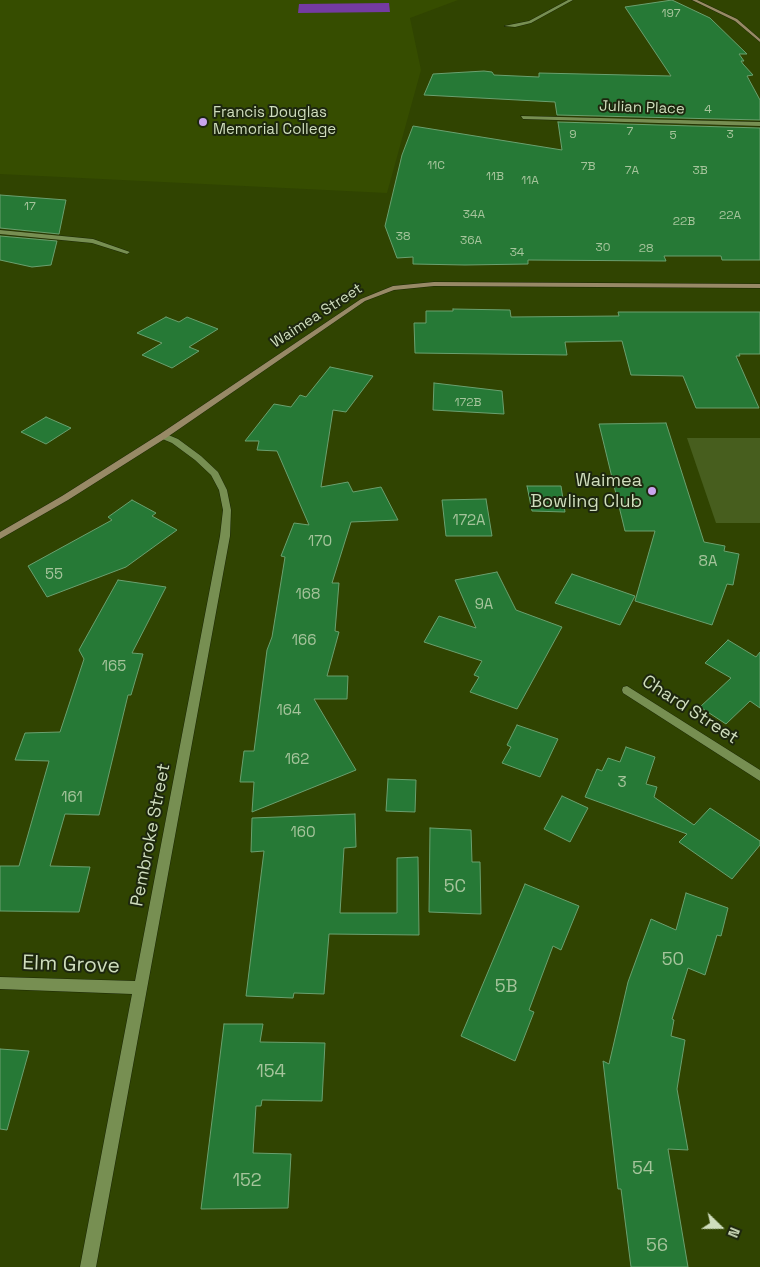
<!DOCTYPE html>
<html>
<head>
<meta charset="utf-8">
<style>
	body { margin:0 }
	#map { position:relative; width:760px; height:1267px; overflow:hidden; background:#304401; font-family:"Space Grotesk",sans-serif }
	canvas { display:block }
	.north { position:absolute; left:695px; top:1202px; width:50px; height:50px; -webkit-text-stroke:4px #1d270e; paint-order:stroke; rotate:112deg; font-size:14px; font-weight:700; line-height:20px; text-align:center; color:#cfddbd }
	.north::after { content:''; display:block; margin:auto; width:18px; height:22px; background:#cfddbd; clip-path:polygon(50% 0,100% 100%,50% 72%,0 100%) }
</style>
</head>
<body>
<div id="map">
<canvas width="760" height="1267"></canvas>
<div class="north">N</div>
</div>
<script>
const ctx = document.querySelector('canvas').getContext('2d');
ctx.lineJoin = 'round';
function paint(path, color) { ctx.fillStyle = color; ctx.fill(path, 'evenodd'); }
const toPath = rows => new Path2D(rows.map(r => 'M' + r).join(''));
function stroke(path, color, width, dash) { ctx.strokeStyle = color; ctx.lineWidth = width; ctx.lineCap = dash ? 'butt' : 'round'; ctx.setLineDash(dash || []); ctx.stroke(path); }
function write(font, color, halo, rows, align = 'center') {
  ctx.font = font + ' "Space Grotesk",sans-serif'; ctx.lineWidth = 4; ctx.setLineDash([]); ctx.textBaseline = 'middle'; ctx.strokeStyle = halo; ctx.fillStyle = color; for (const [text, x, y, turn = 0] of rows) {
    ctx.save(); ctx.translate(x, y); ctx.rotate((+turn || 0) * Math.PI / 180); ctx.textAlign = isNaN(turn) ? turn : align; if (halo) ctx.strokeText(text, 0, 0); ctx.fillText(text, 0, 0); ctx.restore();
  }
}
const built = toPath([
	[0,0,458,0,410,18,421,70,387,193,0,174]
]);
const green = toPath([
	[687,438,760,438,760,523,716,523]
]);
const water = toPath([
	[389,3,390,12,298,13,299,4]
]);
const building = toPath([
	[672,0,710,18,747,54,739,54,744,61,741,61,743,64,753,75,747,76,760,100,760,120,557,115,555,102,424,95,433,74,484,71,492,72,494,75,539,77,539,73,671,76,625,7,672,0],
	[558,122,760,128,760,260,722,260,721,256,664,256,666,261,528,260,528,264,465,265,413,264,413,257,397,258,385,226,402,155,413,126,562,150,558,122],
	[0,195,66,200,59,234,0,228,0,195],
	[0,236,57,241,51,265,32,267,0,260,0,236],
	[453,309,510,310,511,317,619,316,618,312,760,312,760,354,739,354,740,356,736,356,759,408,696,408,683,376,631,375,622,341,565,342,567,355,415,353,414,323,426,323,426,311,453,311,453,309],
	[166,317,179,322,187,317,218,329,189,347,199,351,172,368,142,355,162,343,137,333,166,317],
	[330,367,373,376,346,412,333,410,321,487,348,482,353,492,381,487,398,520,351,522,332,583,339,583,335,631,339,632,327,676,348,676,347,699,314,699,356,770,252,812,254,782,240,782,244,751,254,751,267,650,272,637,285,557,281,556,294,523,309,525,277,451,257,450,259,441,245,441,274,404,291,407,300,395,306,397,330,367],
	[434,383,502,391,504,414,433,410,434,383],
	[46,417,71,428,46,444,21,432,46,417],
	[666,423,704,542,725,546,724,551,739,554,733,585,727,584,712,625,635,601,655,531,625,531,599,424,666,423],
	[527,486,561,486,565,512,532,511,527,486],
	[486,499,492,536,446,536,442,500,486,499],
	[132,500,156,513,152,516,177,530,126,567,47,597,28,566,112,520,108,517,132,500],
	[497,572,516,610,562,627,517,709,470,692,479,677,474,675,482,661,424,642,439,616,476,628,455,580,497,572],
	[572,574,635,596,620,625,555,603,572,574],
	[118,580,166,587,132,653,143,654,131,695,128,695,99,815,65,814,50,866,90,867,79,912,0,911,0,866,19,866,49,761,15,760,25,733,60,732,84,659,79,650,118,580],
	[728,640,756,657,760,652,760,708,750,701,726,724,700,707,731,678,705,663,728,640],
	[517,725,558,739,540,777,502,763,511,747,507,745,517,725],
	[626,747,655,757,646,784,657,787,654,797,694,825,710,808,760,841,760,845,732,879,679,842,687,834,585,797,597,769,602,771,608,758,620,762,626,747],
	[388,779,416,780,415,812,386,811,388,779],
	[562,796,588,808,570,842,544,829,562,796],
	[355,814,356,847,344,848,340,913,397,913,397,858,418,857,419,935,329,934,324,994,294,993,293,998,246,996,264,851,251,852,252,818,355,814],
	[430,828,471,830,472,862,480,862,481,914,429,912,430,828],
	[525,884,579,906,561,950,553,946,529,1010,534,1012,515,1061,461,1036,525,884],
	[686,893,728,908,721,936,717,935,705,975,688,968,672,1019,674,1020,671,1036,685,1040,677,1089,688,1150,668,1149,688,1267,631,1267,621,1189,618,1189,603,1061,609,1064,628,982,651,919,676,930,686,893],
	[224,1024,263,1024,260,1042,325,1043,322,1101,262,1100,261,1106,256,1106,253,1153,291,1154,288,1208,201,1209,224,1024],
	[0,1049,29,1051,7,1130,0,1129,0,1049]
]);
const street = toPath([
	[568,0,573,0,531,23,515,27,504,26,529,21,568,0],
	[521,116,760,122,760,126,523,119,521,116],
	[0,230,93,239,130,252,127,254,92,243,0,234,0,230],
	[160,434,166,434,178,439,201,456,218,472,227,490,231,510,230,536,96,1267,80,1267,132,994,0,989,0,977,135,981,220,536,223,510,219,490,211,475,195,460,172,443,160,438,160,434],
	[627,686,760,770,760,781,623,693,622,690,623,687,627,686]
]);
const secondary = toPath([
	[692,0,697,0,737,19,760,39,760,42,735,21,692,0],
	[434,282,760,284,760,288,434,286,394,290,365,301,166,438,68,500,0,539,0,532,62,496,160,434,361,299,393,286,434,282]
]);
const markers = [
	[203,122,5,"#c9a5ee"],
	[652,491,5,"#c9a5ee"]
];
const farNumbernames = [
	["197",671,14],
	["4",708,110],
	["7",630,132],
	["9",573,135],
	["3",730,135],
	["5",673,136],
	["11C",436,166],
	["7B",588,167],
	["7A",632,171],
	["3B",700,171],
	["11B",495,177],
	["11A",530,181],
	["17",30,207],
	["34A",474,215],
	["22A",730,216],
	["22B",684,222],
	["38",403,237],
	["36A",471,241],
	["30",603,248],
	["28",646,249],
	["34",517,253],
	["172B",468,403]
];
const farStreetnames = [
	["Julian Place",642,108,2],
	["Waimea Street",317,316,-33]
];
const farPoinames = [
	["Francis Douglas",213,113],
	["Memorial College",213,130]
];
const numberNames = [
	["172A",469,521],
	["170",320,542],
	["8A",708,562],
	["55",54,575],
	["168",308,595],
	["9A",484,605],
	["166",304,641],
	["165",114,667],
	["164",289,711],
	["162",297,760],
	["3",622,783],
	["161",72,798],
	["160",303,833]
];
const poiNames = [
	["Waimea",642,481],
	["Bowling Club",642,502]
];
const streetNames = [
	["Chard Street",690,710,33],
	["Pembroke Street",151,835,-79]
];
const nearNumbernames = [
	["5C",455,887],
	["50",673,960],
	["5B",506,987],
	["154",271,1072],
	["54",643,1169],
	["152",247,1181],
	["56",657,1246]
];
const nearStreetnames = [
	["Elm Grove",71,965,2]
];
paint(built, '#364d00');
paint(green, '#475e1e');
paint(water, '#743ba1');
paint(building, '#267936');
stroke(building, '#6aa06f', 1);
stroke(street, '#1c2807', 1);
stroke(secondary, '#1c2807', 1);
paint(street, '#778f52');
paint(secondary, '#988a66');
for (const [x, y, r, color] of markers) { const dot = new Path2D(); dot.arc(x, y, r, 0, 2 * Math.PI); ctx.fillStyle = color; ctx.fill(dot); stroke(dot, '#1d270e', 2); }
write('12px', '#a5c49b', null, farNumbernames);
write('15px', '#cfddbd', '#1d270e', farStreetnames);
write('15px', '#cfddbd', '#1d270e', farPoinames, 'left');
write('15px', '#a5c49b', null, numberNames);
write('18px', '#cfddbd', '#1d270e', poiNames, 'right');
write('18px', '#cfddbd', '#1d270e', streetNames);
write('18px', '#a5c49b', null, nearNumbernames);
write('21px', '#cfddbd', '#1d270e', nearStreetnames);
</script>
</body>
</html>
